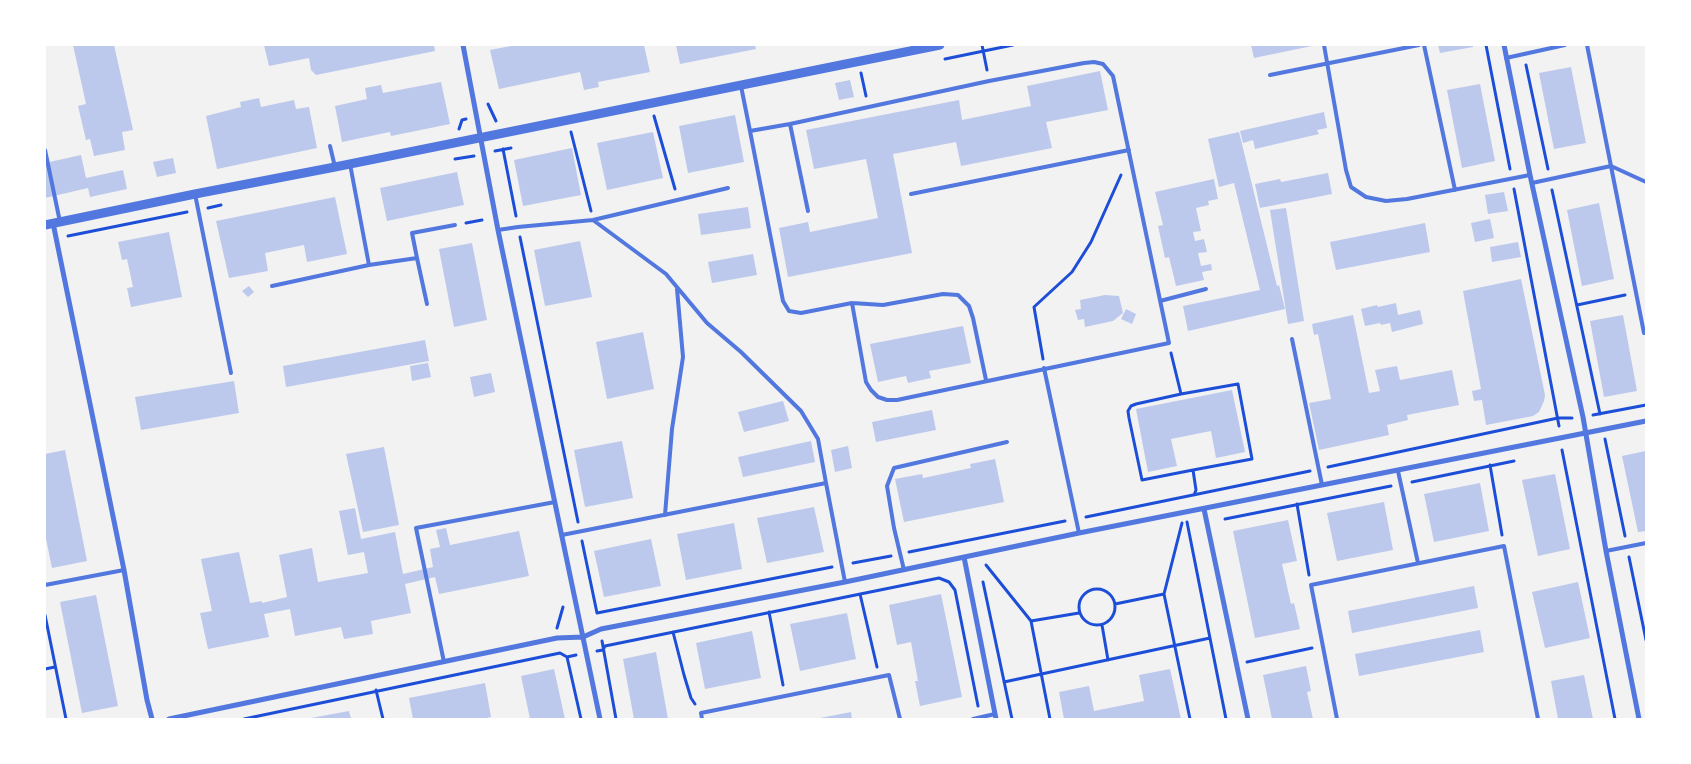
<!DOCTYPE html>
<html>
<head>
<meta charset="utf-8">
<style>
	body { margin:0 }
	#map { position:relative; width:1691px; height:764px; overflow:hidden; background:#f2f2f2; font-family:"DejaVu Sans",sans-serif }
	canvas { display:block }
	.frame { position:absolute; inset:0; border:46px solid #fff; pointer-events:none }
</style>
</head>
<body>
<div id="map">
<canvas width="1691" height="764"></canvas>
<div class="frame"></div>
</div>
<script>
const ctx = document.querySelector('canvas').getContext('2d');
ctx.lineJoin = 'round';
function paint(path, color) { ctx.fillStyle = color; ctx.fill(path, 'evenodd'); }
const toPath = rows => new Path2D(rows.map(r => 'M' + r).join(''));
function stroke(path, color, width, dash) { ctx.strokeStyle = color; ctx.lineWidth = width; ctx.lineCap = dash ? 'butt' : 'round'; ctx.setLineDash(dash || []); ctx.stroke(path); }
const building = toPath([
	[73,45,114,45,133,130,122,132,125,150,94,156,90,139,86,140,78,106,86,104],
	[264,45,434,45,435,51,316,75,311,70,309,58,269,66],
	[516,45,644,45,650,72,598,82,599,87,584,90,580,72,499,89,490,50],
	[676,45,755,45,756,49,680,64],
	[1251,45,1312,45,1312,46,1254,58],
	[1438,45,1473,45,1473,47,1440,53],
	[1571,67,1586,143,1554,149,1539,73],
	[1100,71,1108,110,1046,122,1052,148,961,166,956,142,893,154,912,253,788,277,779,228,808,222,810,232,878,218,866,159,814,169,806,130,959,100,962,120,1031,106,1027,86],
	[850,80,854,97,839,100,835,83],
	[441,82,450,124,391,136,390,132,342,142,335,106,367,99,365,88,381,85,383,93],
	[1480,84,1495,161,1462,168,1447,90],
	[259,98,261,107,294,100,296,109,309,107,317,148,217,169,206,116,241,107,240,102],
	[1324,112,1327,128,1317,130,1319,134,1255,149,1253,140,1243,143,1240,131],
	[735,115,744,162,688,173,679,126],
	[653,132,663,178,607,190,597,143],
	[1239,132,1277,286,1279,285,1285,309,1188,331,1183,306,1260,290,1234,183,1219,187,1208,139],
	[572,148,581,195,523,206,514,160],
	[81,155,86,178,123,170,127,189,90,197,88,188,45,198,45,163],
	[173,158,176,173,157,177,153,162],
	[457,172,464,205,387,221,380,188],
	[1328,173,1332,194,1260,208,1255,184,1280,179,1281,182],
	[1214,179,1218,199,1208,201,1209,205,1196,208,1201,231,1193,232,1195,241,1204,239,1207,252,1198,253,1201,266,1211,264,1212,270,1202,272,1204,280,1176,286,1169,257,1165,258,1158,226,1163,225,1155,192],
	[1504,192,1508,211,1488,214,1485,195],
	[335,197,347,254,307,262,304,245,265,253,268,271,229,278,216,221],
	[1599,203,1614,279,1582,286,1567,210],
	[748,207,751,228,701,235,698,214],
	[1286,208,1304,321,1288,324,1270,210],
	[1490,219,1494,238,1475,242,1471,223],
	[1425,223,1430,252,1336,270,1330,242],
	[169,232,182,297,131,307,127,288,133,287,127,259,122,260,118,242],
	[580,241,592,297,545,306,534,250],
	[1518,242,1521,257,1492,262,1490,247],
	[472,243,487,320,454,327,439,249],
	[753,254,757,275,712,283,708,262],
	[1521,279,1545,395,1544,401,1539,412,1533,416,1486,425,1482,400,1474,401,1472,391,1481,389,1463,291],
	[249,286,254,292,248,297,242,291],
	[1105,295,1119,296,1123,313,1113,321,1085,327,1084,319,1078,320,1075,310,1081,309,1080,300],
	[1396,303,1398,315,1420,310,1423,324,1392,332,1390,323,1381,325,1380,323,1365,326,1361,309,1377,305,1378,307],
	[1126,309,1136,314,1132,324,1121,319],
	[1353,315,1369,393,1380,391,1375,370,1397,366,1400,380,1452,370,1459,405,1407,415,1408,420,1387,425,1389,435,1319,450,1309,403,1331,399,1318,334,1314,335,1312,324],
	[1623,315,1637,391,1604,397,1590,321],
	[963,326,971,363,929,371,931,378,908,383,906,376,878,382,870,344],
	[643,332,654,389,607,399,596,342],
	[425,340,429,361,286,387,283,366],
	[428,363,431,377,412,381,410,366],
	[491,373,495,392,474,397,470,377],
	[234,381,239,413,141,430,135,397],
	[1232,390,1245,452,1216,458,1211,431,1171,439,1177,466,1148,472,1136,409],
	[783,401,789,421,744,432,738,412],
	[932,410,936,430,876,442,872,422],
	[622,441,633,498,585,507,574,450],
	[811,441,815,462,743,477,738,457],
	[848,446,852,468,835,472,831,450],
	[384,447,399,525,363,532,346,454],
	[65,450,87,561,52,568,45,534,45,454],
	[1646,451,1646,531,1638,532,1622,456],
	[995,459,1004,502,904,522,895,479,922,474,923,478,971,468,970,464],
	[1555,474,1570,549,1538,556,1522,480],
	[1480,483,1489,531,1434,542,1424,494],
	[1384,502,1393,550,1337,561,1327,513],
	[814,507,824,552,767,563,757,518],
	[355,508,361,539,395,532,403,574,433,567,430,549,440,547,436,530,446,528,450,545,519,531,529,576,439,594,435,577,405,584,411,613,371,621,373,634,344,639,341,627,295,636,290,609,264,614,269,637,208,649,200,613,212,611,201,559,239,552,250,603,262,601,262,603,287,597,279,555,312,548,318,582,368,573,364,552,348,555,339,511],
	[1288,520,1297,561,1282,564,1291,604,1294,603,1300,629,1255,638,1233,531],
	[734,523,742,569,686,580,677,534],
	[651,539,661,586,604,597,594,551],
	[1578,582,1590,638,1545,648,1532,592],
	[1474,586,1478,608,1352,633,1348,611],
	[941,594,962,697,920,706,915,681,918,681,911,642,897,645,889,605],
	[96,595,118,706,82,713,60,602],
	[847,613,856,659,800,671,790,624],
	[1480,630,1484,652,1359,676,1355,654],
	[752,631,761,678,705,689,696,643],
	[656,652,668,719,634,719,623,659],
	[1306,666,1311,691,1307,692,1313,719,1272,719,1263,675],
	[554,669,565,719,530,719,521,676],
	[1170,669,1181,719,1064,719,1059,692,1089,686,1094,711,1144,701,1139,675],
	[1584,675,1593,719,1558,719,1551,681],
	[485,683,491,717,482,719,413,719,409,698],
	[349,711,351,719,311,719,311,718],
	[851,712,852,719,820,719,820,718]
]);
const path = toPath([
	[982,45,987,70],
	[1486,45,1510,169],
	[945,59,1013,45],
	[1526,65,1548,169],
	[861,73,866,96],
	[488,104,496,121],
	[654,116,675,189],
	[459,129,462,120,466,119],
	[571,132,591,211],
	[503,149,516,216],
	[495,151,511,148],
	[455,159,474,156],
	[1514,189,1559,426],
	[1552,190,1600,414],
	[208,208,221,205],
	[466,223,482,220],
	[68,236,187,212],
	[520,237,578,522],
	[1577,305,1625,295],
	[1171,353,1181,394,1136,404,1131,406,1128,411,1129,418,1142,480,1193,470,1196,490,1194,495],
	[1043,359,1034,307,1072,272,1091,242,1121,175],
	[1181,394,1238,384,1252,459,1193,470],
	[1593,415,1646,405],
	[1605,439,1625,536],
	[1562,450,1615,719],
	[1490,465,1502,535],
	[1328,467,1558,418,1572,418],
	[1412,482,1514,461],
	[1297,504,1309,575],
	[1086,517,1310,471],
	[1225,519,1391,486],
	[1187,522,1226,719],
	[1182,523,1164,594,1190,719],
	[582,541,597,613],
	[909,552,1065,521],
	[1629,557,1646,640],
	[853,563,891,556],
	[986,565,1031,621,1050,719],
	[983,582,1012,719],
	'1079 607a18 18 0 1 1 36 0a18 18 0 1 1-36 0Z',
	[860,594,877,667],
	[1115,604,1164,594],
	[769,612,783,685],
	[597,613,832,567],
	[45,615,66,719],
	[1031,621,1079,613],
	[1102,625,1108,660],
	[557,628,563,607],
	[673,632,684,675,691,698,695,704],
	[602,641,616,719],
	[597,651,603,650,605,646,939,578,949,582,955,590,978,706],
	[567,657,581,719],
	[1247,662,1312,648],
	[45,669,55,667],
	[1004,682,1210,638],
	[376,690,383,719],
	[244,719,560,653,567,657,576,655]
]);
const service = toPath([
	[1324,45,1346,170,1351,187,1366,197,1386,201,1407,199,1530,175],
	[1424,45,1455,190],
	[1587,45,1644,333,1646,333],
	[1506,58,1565,45],
	[1270,75,1419,45],
	[741,86,750,131,790,124],
	[750,131,783,301,789,311,801,313,852,303,883,305,943,294,958,295,969,306,973,318,986,380],
	[330,146,335,167],
	[45,150,60,222],
	[350,164,369,265],
	[1532,183,1611,166,1646,182],
	[195,194,231,373],
	[911,194,1129,150],
	[808,211,790,124,989,81,1084,63,1094,62,1103,64,1113,76,1169,343,897,400,887,400,878,397,871,390,866,382,852,303],
	[593,220,666,274,707,323,741,352,801,411,818,439,826,483],
	[498,230,518,227,593,220,728,188],
	[417,258,412,233,455,225],
	[272,286,369,265,417,258,427,304],
	[1160,301,1206,289],
	[1292,339,1322,485],
	[1044,368,1079,533],
	[1398,471,1418,563],
	[665,515,672,429,683,357,677,289],
	[562,535,826,483,845,582],
	[1606,551,1646,543],
	[904,570,894,528,887,486,894,468,1007,442],
	[45,585,124,570],
	[444,662,416,528,555,502],
	[702,719,701,713,889,675,900,719],
	[973,719,995,714],
	[1337,719,1311,585,1504,546,1538,719]
]);
const minor = toPath([
	[463,45,498,230,600,719],
	[1504,45,1530,175,1583,417,1606,551,1639,719],
	[53,223,124,570,147,700,152,719],
	[1204,509,1248,719],
	[964,557,996,719],
	[169,719,557,638,583,637,601,629,845,582,1079,533,1646,421]
]);
const tertiary = toPath([
	[45,225,195,194,335,167,940,45]
]);
paint(building, '#bdc9ec');
stroke(path, '#1d4ed8', 3);
stroke(service, '#5277de', 4);
stroke(minor, '#5277de', 5);
stroke(tertiary, '#5277de', 9);
</script>
</body>
</html>
